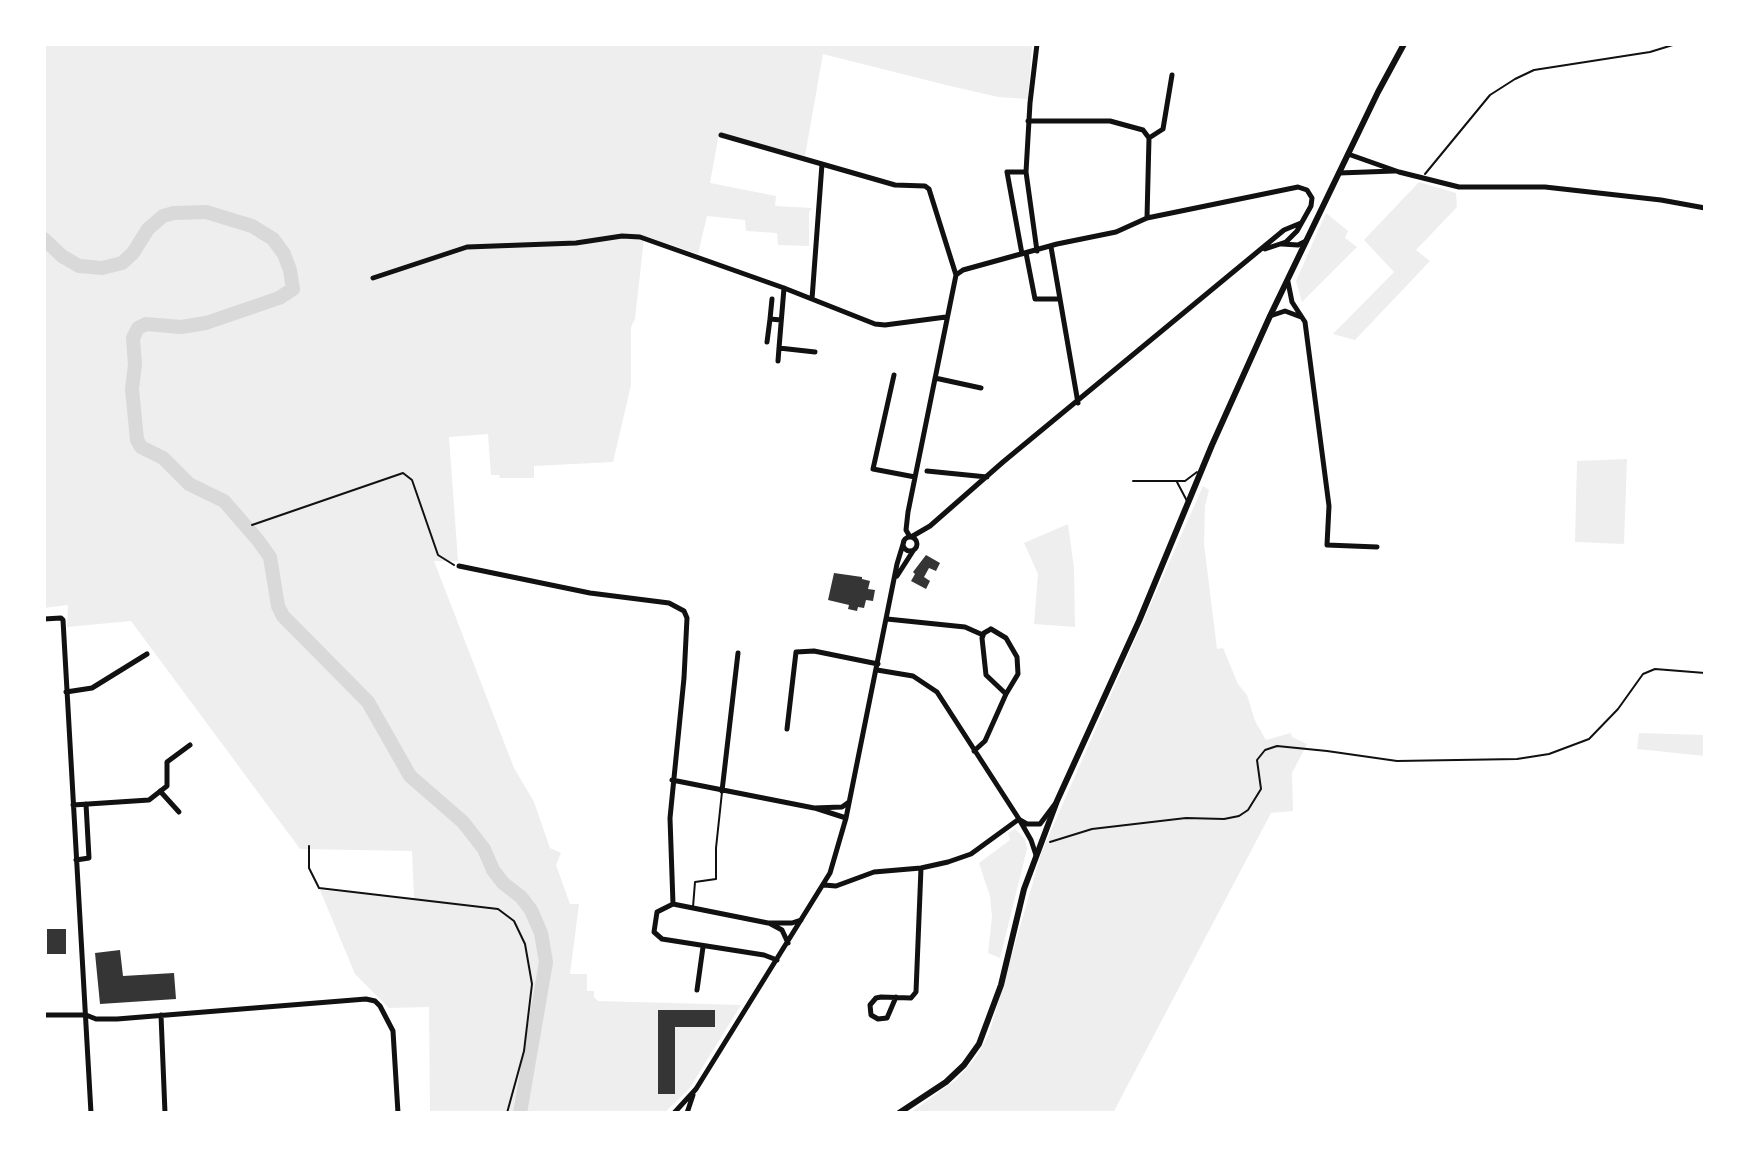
<!DOCTYPE html>
<html>
<head>
<meta charset="utf-8">
<style>
	body { margin:0 }
	#map { position:relative; width:1749px; height:1157px; overflow:hidden; background:#fff; font-family:Inter,sans-serif }
	canvas { display:block }
	.frame { position:absolute; inset:0; border:46px solid #fff; pointer-events:none }
</style>
</head>
<body>
<div id="map">
<canvas width="1749" height="1157"></canvas>
<div class="frame"></div>
</div>
<script>
const ctx = document.querySelector('canvas').getContext('2d');
ctx.lineJoin = 'round';
function paint(path, color) { ctx.fillStyle = color; ctx.fill(path, 'evenodd'); }
const toPath = rows => new Path2D(rows.map(r => 'M' + r).join(''));
function stroke(path, color, width, dash) { ctx.strokeStyle = color; ctx.lineWidth = width; ctx.lineCap = dash ? 'butt' : 'round'; ctx.setLineDash(dash || []); ctx.stroke(path); }
const green = toPath([
	[44,44,1032,44,1028,99,998,97,946,85,823,54,805,156,719,133,710,183,776,196,775,206,812,208,809,212,809,246,778,245,777,233,746,231,745,220,707,216,698,254,648,237,644,238,635,319,631,327,631,385,613,462,534,466,534,478,500,478,499,475,491,475,488,434,449,437,458,561,434,561,514,768,534,802,550,848,561,853,556,865,570,904,579,904,570,974,587,974,587,991,594,991,594,997,598,1001,741,1005,689,1089,664,1113,430,1113,429,1007,389,1008,355,974,320,890,414,898,412,851,300,849,131,621,67,627,68,605,44,608],
	[1419,182,1456,193,1457,207,1416,250,1430,261,1355,340,1333,334,1394,272,1364,240],
	[1326,213,1348,231,1345,238,1357,247,1302,302,1296,281],
	[1627,459,1624,544,1575,542,1577,461],
	[1203,486,1209,490,1205,506,1204,544,1217,649,1223,648,1238,684,1247,695,1255,721,1266,740,1291,733,1292,737,1307,744,1292,773,1293,811,1271,813,1113,1113,910,1113,957,1079,977,1056,989,1034,1042,851],
	[1068,524,1074,568,1075,627,1034,624,1038,574,1024,543],
	[1639,733,1705,735,1705,756,1637,749],
	[1015,829,1025,839,1027,849,1000,958,988,953,992,917,990,896,979,863,1010,840,1008,833]
]);
const river = toPath([
	[44,239,62,256,79,266,102,268,122,263,133,253,148,229,163,216,174,213,206,212,252,226,273,239,284,254,290,270,293,289,279,298,206,323,181,327,146,324,138,328,133,338,135,365,132,389,137,440,141,447,163,458,189,484,224,501,257,539,270,557,278,606,283,616,368,702,410,776,463,822,484,849,493,870,503,883,521,897,531,910,541,933,546,962,520,1113]
]);
const building = toPath([
	[926,555,940,563,936,571,929,568,924,577,930,581,926,589,911,581,915,574,913,572],
	[834,573,862,577,862,579,870,581,868,589,875,590,873,601,866,600,864,608,858,607,857,611,848,609,849,605,828,600],
	[47,929,66,929,66,954,47,954],
	[120,950,123,976,174,973,176,999,100,1004,95,953],
	[658,1010,715,1010,715,1027,675,1027,675,1094,658,1094]
]);
const path = toPath([
	[1425,174,1490,95,1515,79,1534,70,1650,52,1676,44],
	[252,525,403,473,412,480,438,555,454,565],
	[1050,842,1092,829,1186,818,1224,819,1239,816,1248,810,1261,789,1257,760,1265,750,1277,746,1327,751,1397,761,1517,759,1549,754,1589,739,1618,709,1643,674,1655,669,1705,673],
	[309,846,309,868,319,888,498,909,514,921,525,944,532,984,524,1051,507,1113]
]);
const service = toPath([
	[1133,481,1185,481,1197,472],
	[1177,482,1187,501],
	[693,907,695,882,716,879,716,848,722,792]
]);
const minor = toPath([
	[1037,44,1030,103,1026,172,1037,251],
	[1028,121,1110,121,1143,130,1149,138,1147,218],
	[721,135,895,185,925,186,929,189,956,275],
	[1149,138,1163,129,1172,75],
	[1348,154,1399,172,1459,187,1545,187,1661,200,1705,208],
	[1339,173,1394,171],
	[1282,244,1298,245,1306,241],
	[1051,247,1078,403],
	[1026,253,1035,299,1060,299],
	[1022,254,1007,172,1026,172],
	[956,275,963,270,1057,244,1116,232,1147,218,1298,187,1307,190,1312,198,1311,206,1297,231,1286,242,1265,249],
	[373,278,467,247,576,243,622,236,640,237,784,288,875,324,885,325,946,317],
	[1288,282,1292,302,1305,322,1329,506,1327,545,1377,547],
	[784,288,779,348,815,352],
	[772,299,770,319,781,320],
	[812,299,822,164],
	[1270,316,1285,311,1301,317],
	[767,342,770,319],
	[778,361,779,348],
	[894,375,873,469,915,477],
	[935,378,981,388],
	[927,471,987,477],
	[910,537,906,530,908,512,956,275],
	[911,537,930,526,1003,462,1284,230,1301,223],
	'903 544a7 7 0 1 1 14 0a7 7 0 1 1-14 0Z',
	[459,566,590,593,669,603,684,611,687,618,684,678,670,818,673,904],
	[897,576,913,551],
	[44,619,61,618,63,620,91,1113],
	[887,619,965,627,983,635],
	[991,629,1006,638,1017,657,1018,674,1006,694,986,675,982,638,984,633,991,629],
	[877,670,913,676,937,692,1019,819,1031,840,1036,855],
	[66,692,92,688,147,654],
	[787,729,796,652,814,651,878,664],
	[974,751,985,741,1006,694],
	[672,780,814,808,842,807,849,802],
	[160,791,179,812],
	[722,791,738,653],
	[73,805,149,800,167,786,167,762,190,745],
	[815,808,846,818],
	[1020,820,1027,824,1040,824,1055,804],
	[76,860,89,858,86,804],
	[824,885,836,886,874,872,921,868,948,862,971,854,1019,819],
	[769,923,782,930,788,943],
	[777,960,764,955,662,939,654,932,657,912,673,904,768,923,792,923,801,920],
	[697,990,703,947],
	[896,997,887,1018,878,1019,871,1015,870,1005,876,998,881,997,911,998,916,992,921,868],
	[44,1015,86,1015,96,1019,117,1019,366,999,375,1001,380,1006,393,1031,398,1113],
	[161,1015,165,1113],
	[674,1113,696,1089,830,873,846,818,897,564,904,541],
	[687,1113,693,1095]
]);
const tertiary = toPath([
	[899,1113,946,1082,964,1065,979,1044,1001,985,1024,889,1057,801,1139,621,1212,445,1270,316,1378,92,1404,44]
]);
paint(green, '#eee');
stroke(river, '#d9d9d9', 14);
paint(building, '#353535');
stroke(path, '#111', 2);
stroke(service, '#111', 2);
stroke(minor, '#111', 5);
stroke(tertiary, '#111', 6);
</script>
</body>
</html>
